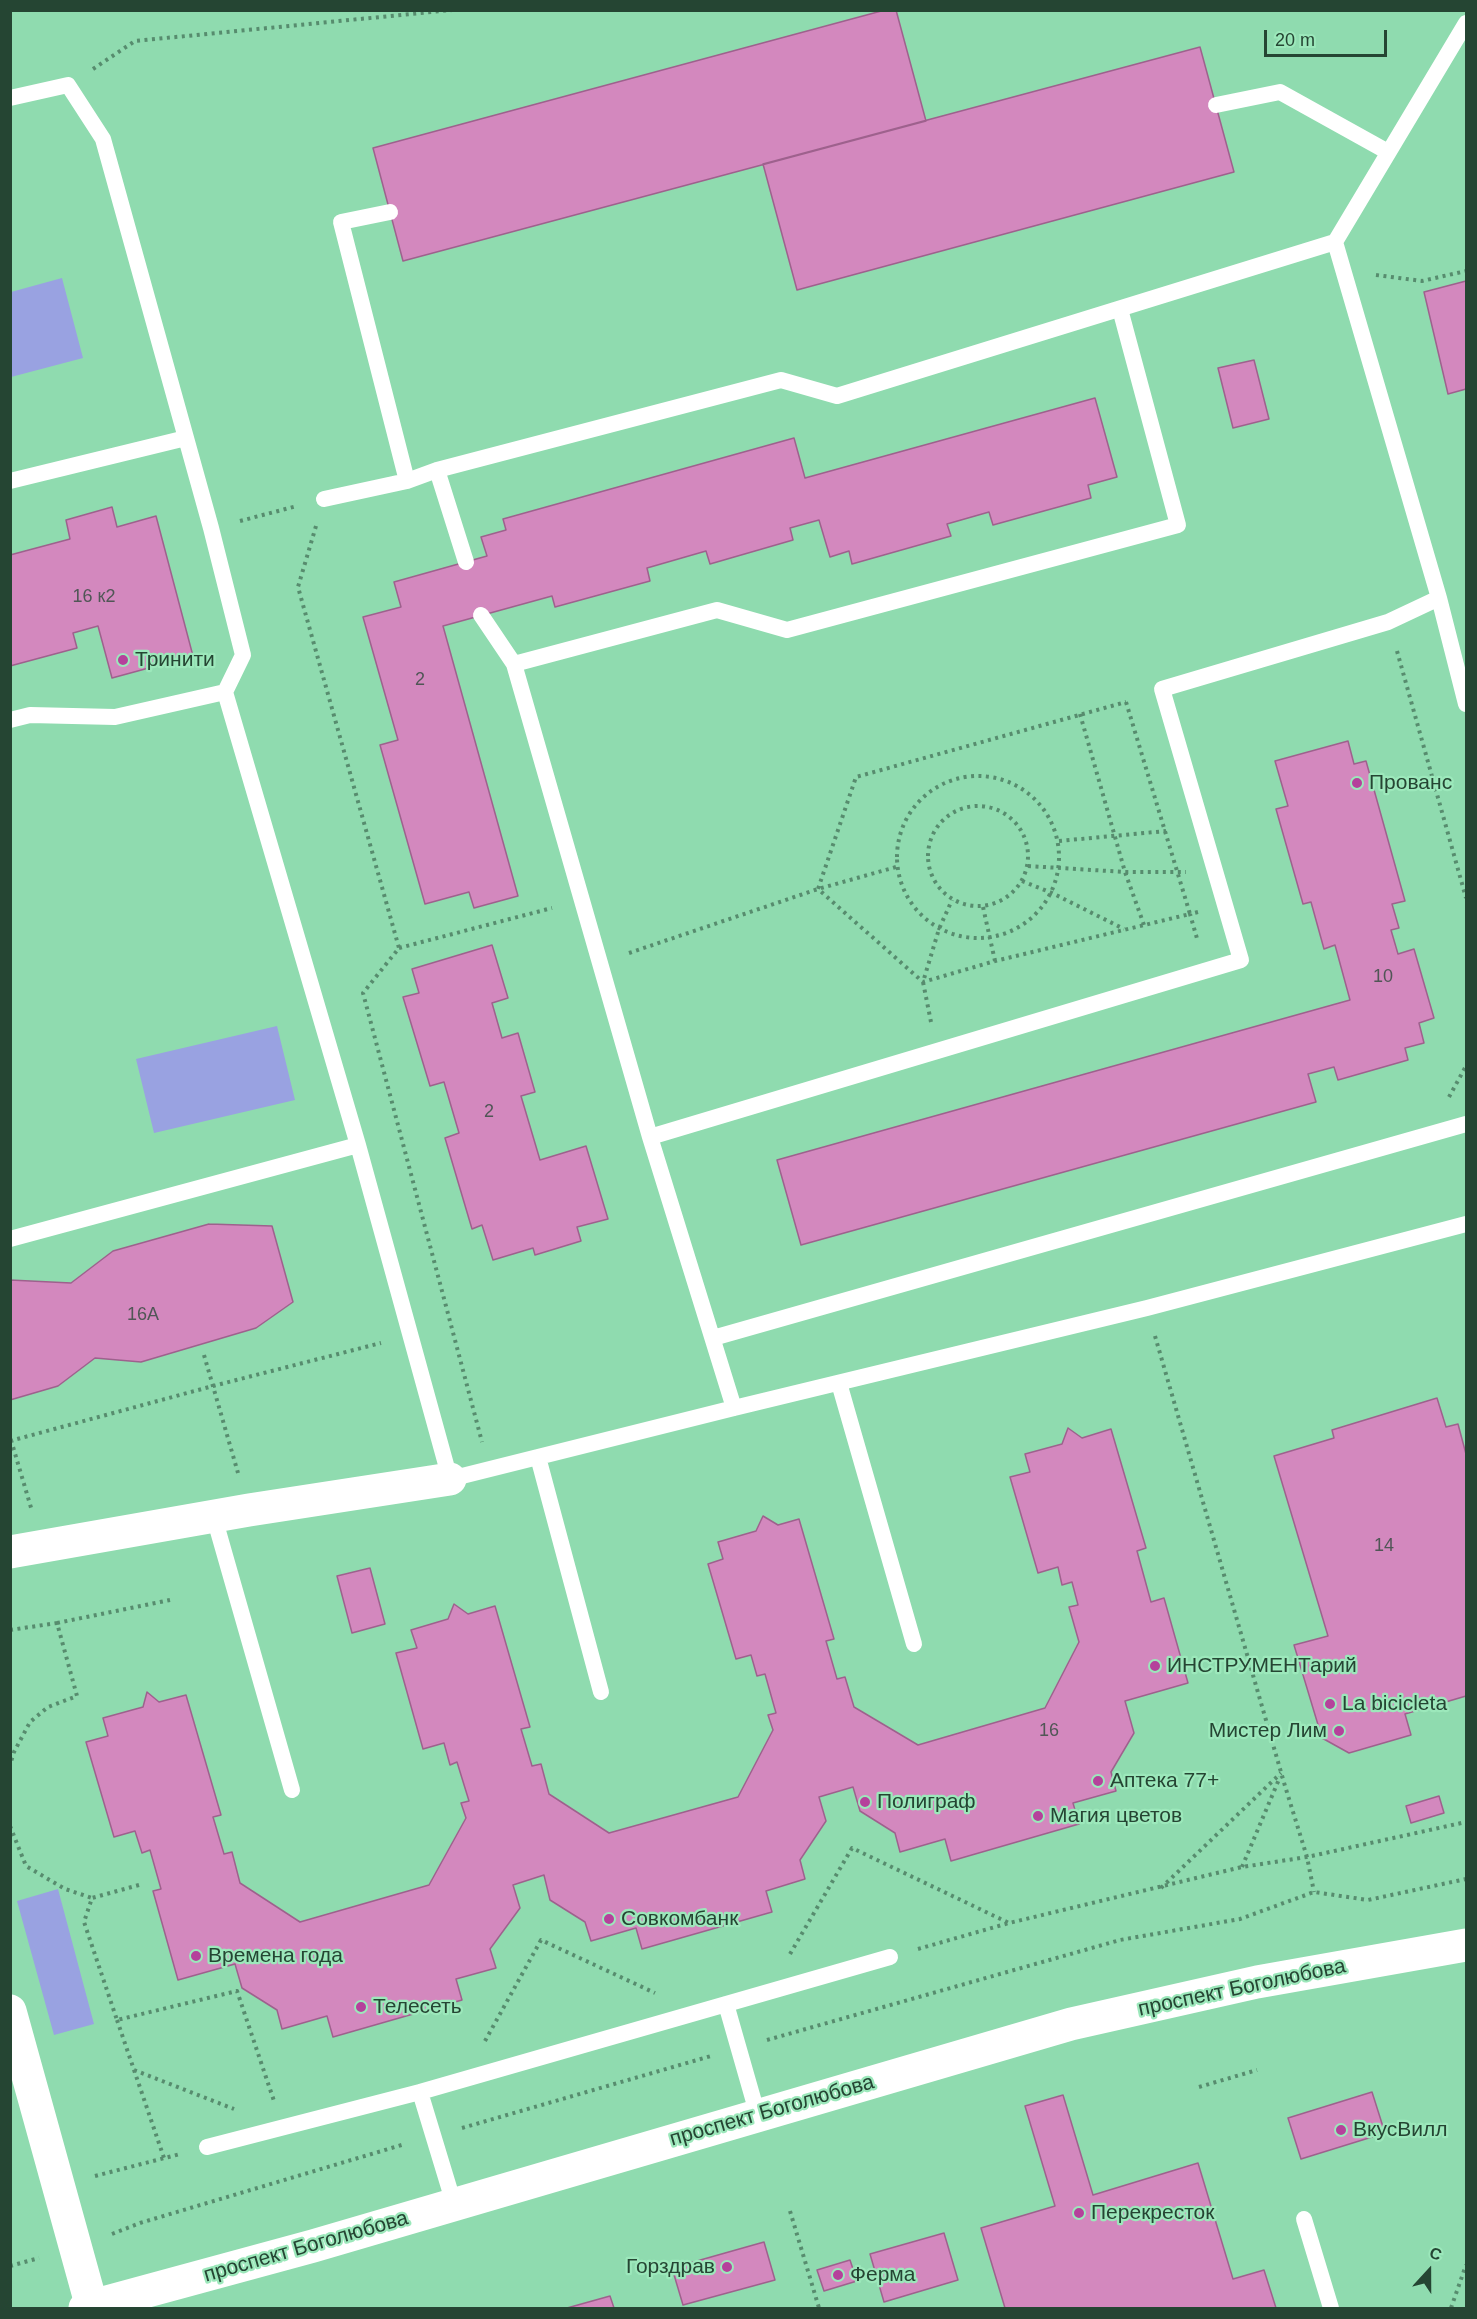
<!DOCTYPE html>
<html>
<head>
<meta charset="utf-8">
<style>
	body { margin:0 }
	#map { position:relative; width:1477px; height:2319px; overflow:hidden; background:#8fdbaf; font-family:Arial,sans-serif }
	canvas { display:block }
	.frame { position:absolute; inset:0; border:12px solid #254533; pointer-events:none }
	.north { position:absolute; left:1399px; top:2241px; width:60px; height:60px; -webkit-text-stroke:4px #9ce8bb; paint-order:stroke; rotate:21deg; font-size:16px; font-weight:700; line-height:24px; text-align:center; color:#254533 }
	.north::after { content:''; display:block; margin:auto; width:21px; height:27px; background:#254533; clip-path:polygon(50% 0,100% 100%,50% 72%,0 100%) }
	.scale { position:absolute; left:1264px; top:30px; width:123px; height:27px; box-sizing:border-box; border:3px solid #254533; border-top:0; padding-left:8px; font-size:18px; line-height:21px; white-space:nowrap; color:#254533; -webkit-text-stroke:4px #9ce8bb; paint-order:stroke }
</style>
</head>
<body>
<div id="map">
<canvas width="1477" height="2319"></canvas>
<div class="frame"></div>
<div class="north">С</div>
<div class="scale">20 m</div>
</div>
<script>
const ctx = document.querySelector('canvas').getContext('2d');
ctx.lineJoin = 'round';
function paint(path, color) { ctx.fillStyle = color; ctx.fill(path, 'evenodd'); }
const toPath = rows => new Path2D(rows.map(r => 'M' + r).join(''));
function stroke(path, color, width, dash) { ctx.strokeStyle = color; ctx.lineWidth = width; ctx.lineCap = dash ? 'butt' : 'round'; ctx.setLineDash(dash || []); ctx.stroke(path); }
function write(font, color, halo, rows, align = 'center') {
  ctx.font = font + ' Arial,sans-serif'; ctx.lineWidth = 4.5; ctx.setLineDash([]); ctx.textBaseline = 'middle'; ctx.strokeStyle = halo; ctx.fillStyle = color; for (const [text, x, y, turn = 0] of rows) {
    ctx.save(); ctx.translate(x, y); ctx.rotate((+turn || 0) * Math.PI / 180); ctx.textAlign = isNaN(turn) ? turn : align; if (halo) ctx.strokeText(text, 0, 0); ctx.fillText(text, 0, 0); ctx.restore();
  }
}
const green = toPath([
	[62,278,83,358,11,377,11,292],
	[277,1026,295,1100,154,1133,136,1059],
	[58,1889,94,2024,54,2035,17,1901]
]);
const building = toPath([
	[885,10,896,10,926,121,403,261,373,148,885,10],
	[1200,47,1234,172,797,290,763,164,1200,47],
	[1466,281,1466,389,1448,394,1424,292,1466,281],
	[1254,360,1269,419,1233,428,1218,368,1254,360],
	[1095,398,1117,477,1088,485,1091,498,993,525,989,512,947,524,951,536,852,564,849,551,830,557,819,520,790,528,793,540,710,564,706,551,647,568,650,581,555,607,552,596,443,626,518,896,474,908,469,892,425,904,380,745,398,740,363,617,401,607,394,582,487,556,481,537,506,530,503,519,794,438,805,478,1095,398],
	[112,507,117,527,156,516,193,656,112,678,98,626,73,633,77,648,10,666,10,555,70,539,66,520,112,507],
	[1348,741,1354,764,1366,761,1405,901,1392,904,1399,928,1391,930,1398,954,1414,949,1434,1018,1419,1023,1424,1043,1405,1048,1408,1060,1338,1080,1334,1067,1308,1074,1316,1102,801,1245,777,1160,1350,1000,1335,945,1324,949,1311,902,1303,904,1276,809,1288,806,1275,761,1348,741],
	[492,945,508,998,492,1003,502,1038,518,1033,535,1092,521,1096,540,1160,586,1146,608,1219,577,1227,581,1241,535,1255,533,1248,493,1260,482,1225,472,1229,445,1138,459,1133,444,1082,430,1086,403,997,419,993,412,969,492,945],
	[209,1224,272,1226,293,1302,256,1328,141,1362,95,1358,58,1386,10,1400,10,1280,71,1283,113,1251,209,1224],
	[1437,1398,1446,1427,1458,1424,1466,1454,1466,1696,1405,1714,1411,1735,1349,1753,1322,1738,1294,1645,1328,1636,1274,1456,1334,1438,1332,1430,1437,1398],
	[1068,1428,1082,1438,1111,1429,1146,1548,1137,1551,1151,1602,1164,1598,1188,1683,1125,1701,1134,1733,1111,1772,1116,1791,1073,1803,1079,1824,951,1861,945,1839,900,1852,895,1833,860,1811,853,1787,819,1797,826,1821,800,1860,805,1879,766,1891,772,1912,642,1949,636,1928,591,1941,585,1922,550,1900,544,1875,513,1885,520,1908,490,1949,496,1968,456,1979,462,2000,333,2037,327,2016,282,2029,277,2010,242,1988,235,1964,178,1980,153,1891,161,1889,150,1850,142,1853,135,1831,114,1837,86,1742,108,1736,103,1718,143,1707,147,1692,159,1702,186,1695,221,1815,213,1817,224,1854,232,1852,240,1883,300,1922,429,1885,466,1818,461,1803,469,1801,457,1762,450,1765,444,1743,423,1749,396,1653,417,1648,411,1630,448,1619,454,1604,468,1614,495,1606,530,1727,521,1729,532,1766,541,1764,549,1794,609,1833,738,1797,773,1730,768,1715,776,1713,765,1674,757,1676,751,1655,736,1659,708,1564,723,1559,718,1542,756,1531,763,1516,778,1525,799,1519,834,1639,826,1641,837,1679,845,1677,854,1707,918,1745,1045,1708,1079,1642,1069,1607,1078,1605,1072,1582,1062,1585,1058,1567,1038,1573,1010,1477,1030,1472,1025,1454,1062,1444,1068,1428],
	[370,1568,385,1624,352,1633,337,1576,370,1568],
	[1439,1796,1444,1813,1411,1823,1406,1806,1439,1796],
	[1372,2092,1385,2133,1301,2159,1288,2118,1372,2092],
	[1063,2095,1093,2195,1198,2163,1233,2279,1264,2270,1276,2308,1005,2308,981,2228,1055,2206,1025,2106,1063,2095],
	[944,2233,958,2280,884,2302,870,2254,944,2233],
	[764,2242,775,2280,683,2305,672,2268,764,2242],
	[850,2260,857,2281,824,2291,817,2270,850,2260],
	[610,2296,614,2308,567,2308,610,2296]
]);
const path = toPath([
	[93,69,135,41,452,10],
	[1376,275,1422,281,1466,271],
	[240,521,297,506],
	[316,526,298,587,399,948,363,993,482,1442],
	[1397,651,1466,898],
	[1126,702,1190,914,995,961,923,982,818,889,856,777,1126,702],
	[1080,714,1125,872,1144,925],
	'897 857a81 81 0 1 1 162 0a81 81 0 1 1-162 0Z',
	'928 856a50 50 0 1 1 100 0a50 50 0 1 1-100 0Z',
	[1059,841,1166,831],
	[1028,866,1125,872,1186,872],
	[1022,881,1052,893,1124,929],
	[983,907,995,961],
	[1198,912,1190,914,1198,942],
	[399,948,552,908],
	[629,953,818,889,896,867],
	[931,1022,923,982,939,929,952,900],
	[1449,1097,1466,1066],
	[1155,1336,1285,1786,1307,1857,1314,1892],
	[204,1355,238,1473],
	[11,1440,32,1511],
	[10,1441,213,1386,381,1343],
	[57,1623,170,1600],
	[10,1630,57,1623,77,1696,48,1707,30,1722,14,1752,10,1765],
	[10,1826,26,1866,65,1889,92,1898],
	[1242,1867,1280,1777],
	[139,1885,92,1898,84,1922,117,2020,237,1991,274,2101],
	[1161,1888,1281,1773],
	[918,1949,1009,1923,1242,1867,1307,1857,1466,1822],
	[790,1954,852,1848,1009,1923],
	[117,2020,164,2158],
	[767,2040,1120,1940,1240,1919,1314,1892,1368,1900,1466,1879],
	[485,2041,541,1940,655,1993],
	[134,2070,234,2109],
	[1199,2087,1257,2070],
	[462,2128,711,2056],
	[95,2176,180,2154],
	[790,2211,819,2308],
	[112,2234,140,2223,405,2144],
	[10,2266,39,2258],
	[1451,2308,1466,2265]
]);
const lane = toPath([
	[10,98,68,85,103,139,211,528,243,655,225,692,358,1145,450,1479,734,1408,1147,1308,1466,1224],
	[1216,105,1280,92,1388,152],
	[390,212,341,222,407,481],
	[1335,242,1439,598,1466,704],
	[437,470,466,562],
	[10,481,186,438],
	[324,499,407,481,437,470,781,380,837,396,1335,242,1466,23],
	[481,615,514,664,650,1137,734,1408],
	[514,664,717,610,787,630,1178,525,1120,309],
	[10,720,30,715,115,717,225,692],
	[650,1137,1241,960,1162,689,1388,622,1439,598],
	[10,1239,358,1145],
	[713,1338,1466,1124],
	[839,1383,914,1644],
	[538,1457,601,1692],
	[214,1517,292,1790],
	[726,2004,758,2116],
	[420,2092,890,1957],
	[207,2147,420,2092,454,2204],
	[1304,2219,1331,2308]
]);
const street = toPath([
	[10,1552,249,1510,450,1479],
	[10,2011,92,2307]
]);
const secondary = toPath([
	[85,2308,313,2246,1071,2024,1257,1982,1466,1945]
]);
const markers = [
	[123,660,6,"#b5419b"],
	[1357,783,6,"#b5419b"],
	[1155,1666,6,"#b5419b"],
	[1330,1704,6,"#b5419b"],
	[1339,1731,6,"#b5419b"],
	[1098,1781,6,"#b5419b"],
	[865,1802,6,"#b5419b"],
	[1038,1816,6,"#b5419b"],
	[609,1919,6,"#b5419b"],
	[196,1956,6,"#b5419b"],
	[361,2007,6,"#b5419b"],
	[1341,2130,6,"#b5419b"],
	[1079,2213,6,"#b5419b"],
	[727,2267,6,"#b5419b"],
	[838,2275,6,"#b5419b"]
];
const numberNames = [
	["16 к2",94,597],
	["2",420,680],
	["10",1383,977],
	["2",489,1112],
	["16А",143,1315],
	["14",1384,1546],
	["16",1049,1731]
];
const poiNames = [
	["Тринити",135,660],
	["Прованс",1369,783],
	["ИНСТРУМЕНТарий",1167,1666],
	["La bicicleta",1342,1704],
	["Мистер Лим",1327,1731,"right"],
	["Аптека 77+",1110,1781],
	["Полиграф",877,1802],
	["Магия цветов",1050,1816],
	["Совкомбанк",621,1919],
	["Времена года",208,1956],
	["Телесеть",373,2007],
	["ВкусВилл",1353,2130],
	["Перекресток",1091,2213],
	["Горздрав",715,2267,"right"],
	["Ферма",850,2275]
];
const streetNames = [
	["проспект Боголюбова",1242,1988,-12],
	["проспект Боголюбова",772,2111,-16],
	["проспект Боголюбова",306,2247,-16]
];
paint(green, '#99a2e1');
paint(building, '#d388be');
stroke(building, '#9e618d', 1.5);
stroke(path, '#578c6e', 4, [3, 4.5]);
stroke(lane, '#fff', 16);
stroke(street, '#fff', 33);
stroke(secondary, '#fff', 33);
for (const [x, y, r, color] of markers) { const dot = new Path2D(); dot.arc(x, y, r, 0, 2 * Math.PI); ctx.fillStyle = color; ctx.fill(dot); stroke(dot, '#9ce8bb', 2); }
write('18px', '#505656', null, numberNames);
write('21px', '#254533', '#9ce8bb', poiNames, 'left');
write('21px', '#254533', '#9ce8bb', streetNames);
</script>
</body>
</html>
